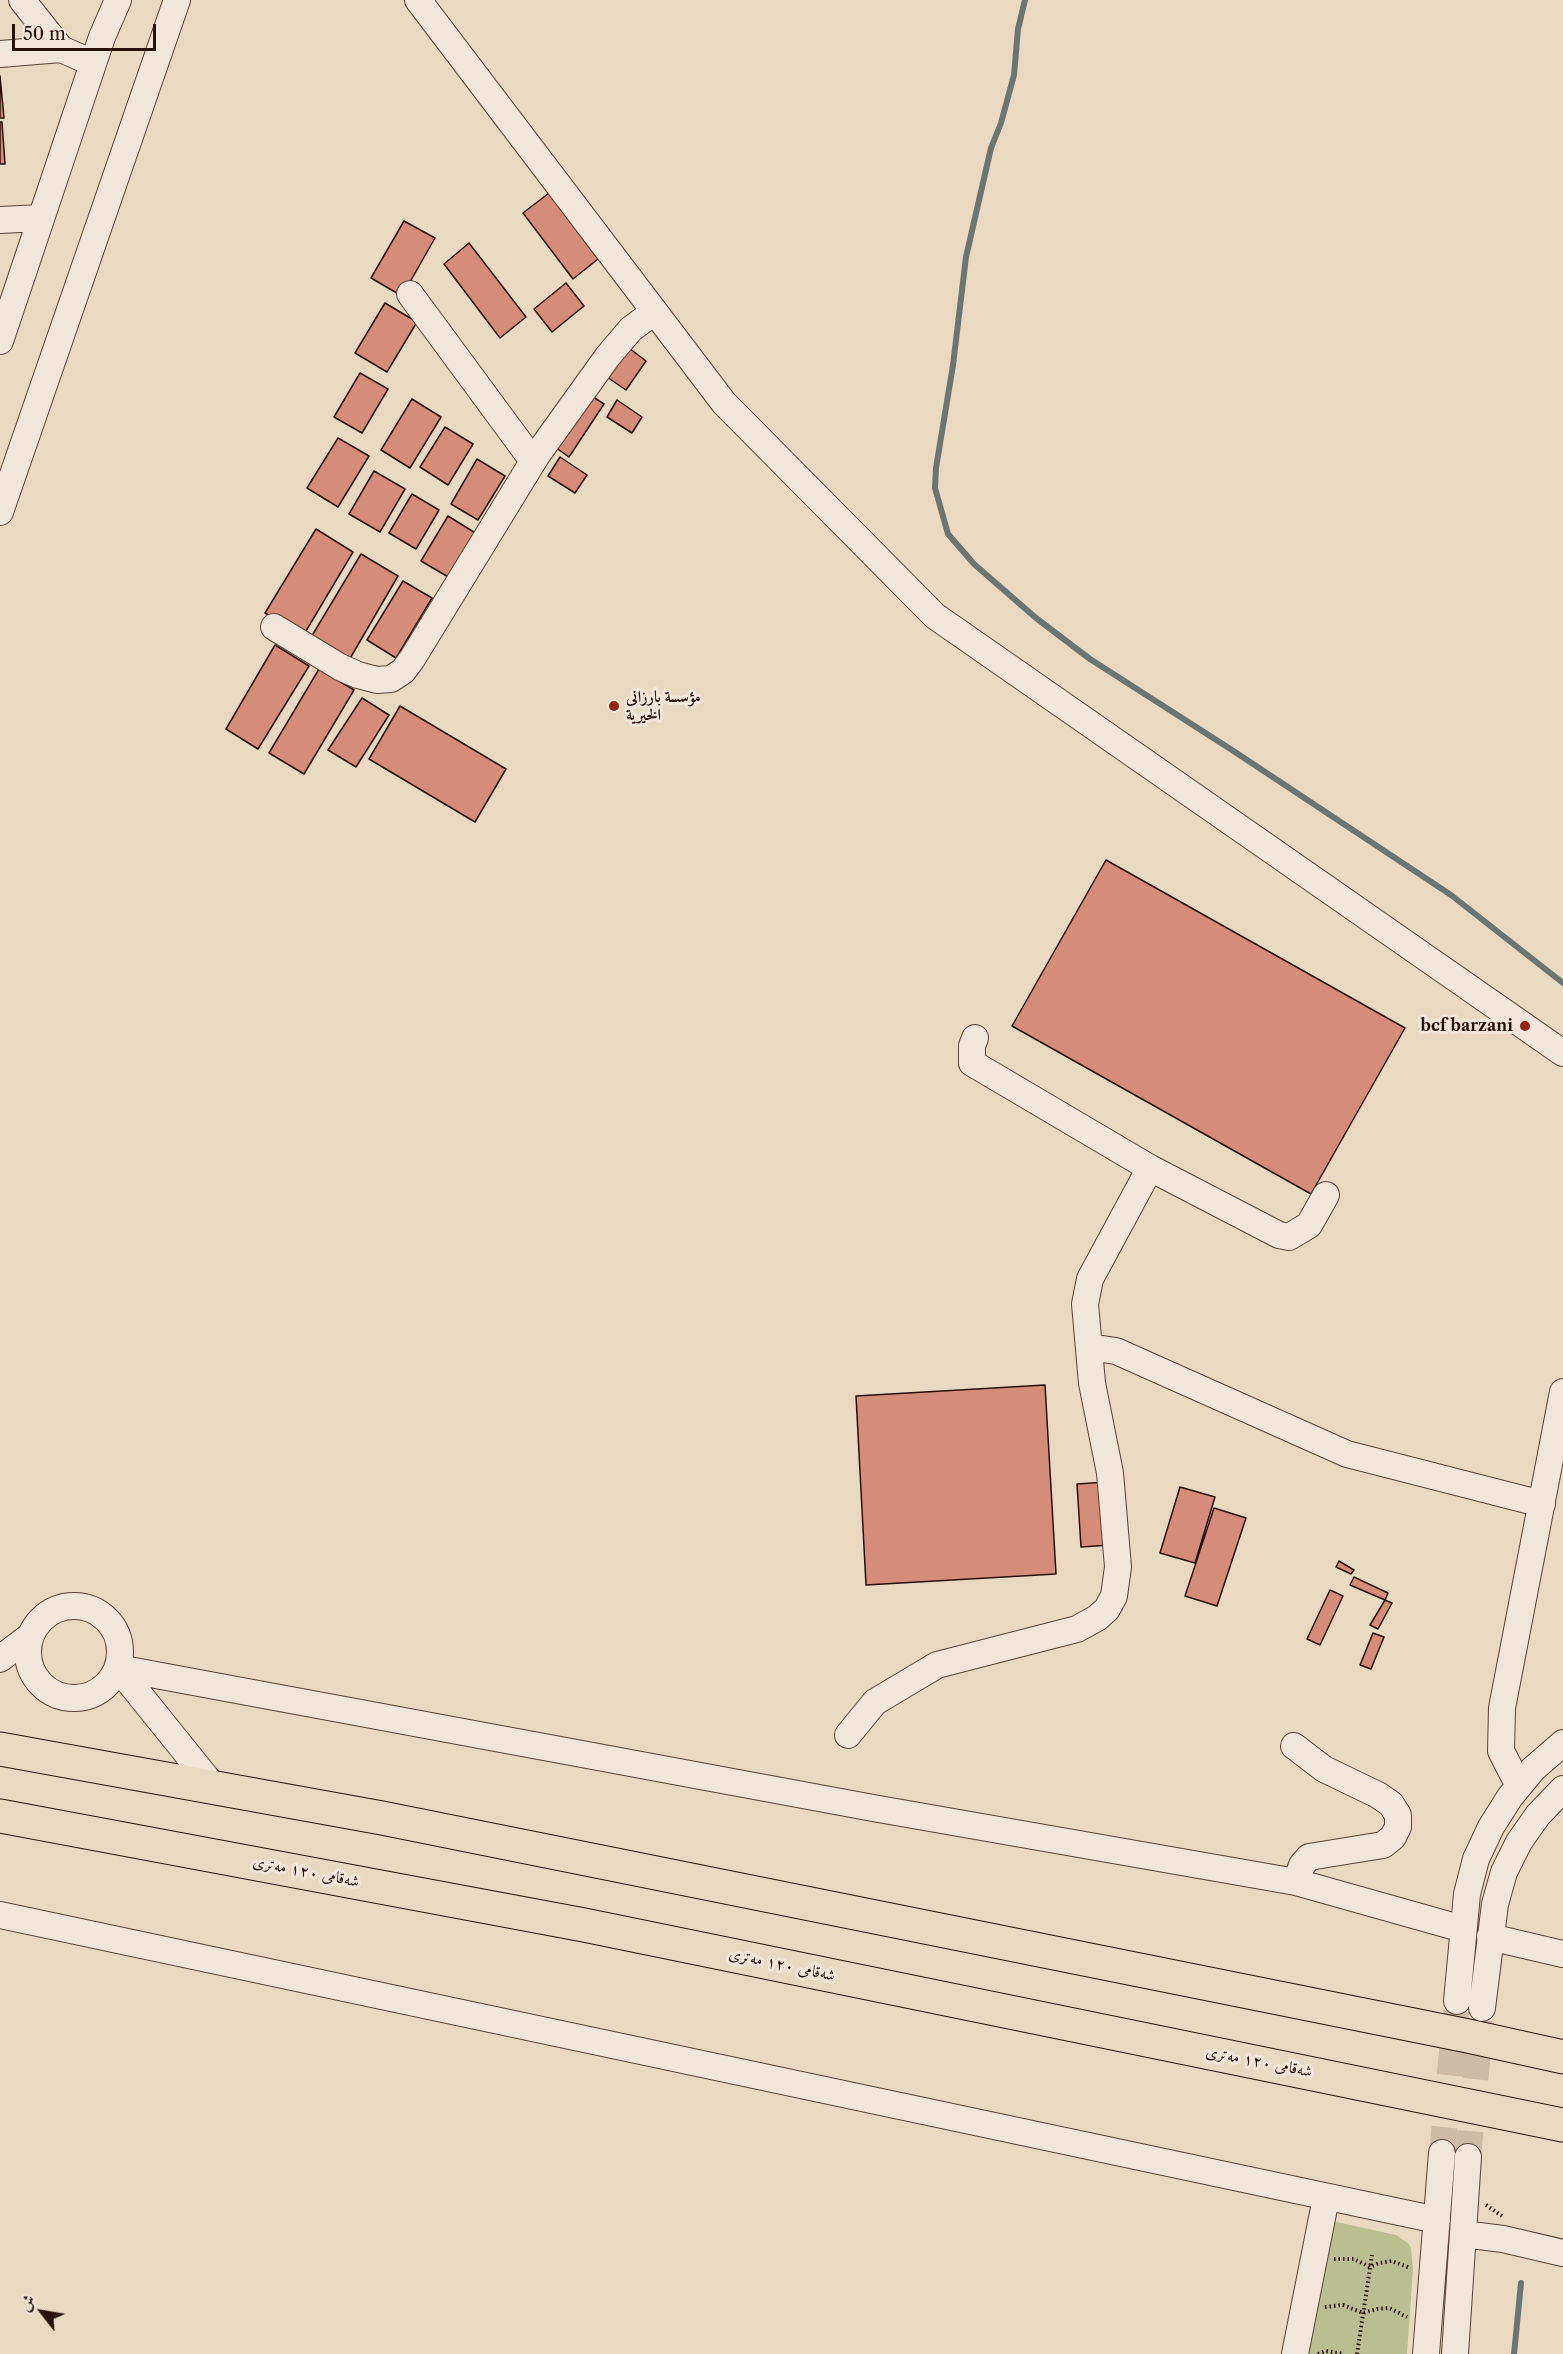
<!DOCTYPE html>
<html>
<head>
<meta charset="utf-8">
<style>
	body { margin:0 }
	#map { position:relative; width:1563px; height:2354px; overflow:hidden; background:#ead9c1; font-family:"Libre Caslon Text",Amiri,serif }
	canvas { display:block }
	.north { position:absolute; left:12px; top:2282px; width:60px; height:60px; -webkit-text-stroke:4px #f1e6d7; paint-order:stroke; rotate:301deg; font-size:16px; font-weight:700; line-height:24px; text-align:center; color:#271108 }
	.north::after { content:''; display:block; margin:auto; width:21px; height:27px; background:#271108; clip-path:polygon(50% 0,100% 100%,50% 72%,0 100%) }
	.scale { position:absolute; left:12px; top:24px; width:144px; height:27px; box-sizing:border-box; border:3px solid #271108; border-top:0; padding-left:8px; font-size:18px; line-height:21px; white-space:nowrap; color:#271108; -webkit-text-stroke:4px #f1e6d7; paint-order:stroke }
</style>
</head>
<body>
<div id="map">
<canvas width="1563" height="2354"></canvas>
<div class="north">ش</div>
<div class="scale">50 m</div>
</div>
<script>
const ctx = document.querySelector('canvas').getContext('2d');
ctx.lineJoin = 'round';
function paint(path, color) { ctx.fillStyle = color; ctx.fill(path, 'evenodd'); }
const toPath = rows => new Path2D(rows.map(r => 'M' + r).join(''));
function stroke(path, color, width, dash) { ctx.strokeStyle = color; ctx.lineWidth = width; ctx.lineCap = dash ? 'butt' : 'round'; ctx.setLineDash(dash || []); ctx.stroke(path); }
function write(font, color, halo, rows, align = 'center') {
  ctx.font = font + ' "Libre Caslon Text",Amiri,serif'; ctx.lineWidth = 6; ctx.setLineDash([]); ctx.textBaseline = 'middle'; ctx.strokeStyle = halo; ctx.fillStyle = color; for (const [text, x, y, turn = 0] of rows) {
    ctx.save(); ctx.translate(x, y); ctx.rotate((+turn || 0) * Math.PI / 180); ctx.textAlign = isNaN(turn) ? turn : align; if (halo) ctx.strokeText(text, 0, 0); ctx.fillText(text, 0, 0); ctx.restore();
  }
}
const green = toPath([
	[1332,2221,1396,2235,1408,2243,1411,2248,1413,2269,1407,2354,1304,2354]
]);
const stream = toPath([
	[1025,0,1018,29,1014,75,1001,123,991,148,966,257,953,365,936,468,935,488,948,534,974,564,1036,618,1090,659,1232,750,1451,895,1563,983],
	[1514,2354,1521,2283]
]);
const building = toPath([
	[0,76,4,118,0,118,0,76],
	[0,122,2,122,5,164,0,164,0,122],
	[549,193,598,259,573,279,523,213,549,193],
	[404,221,435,238,402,296,371,278,404,221],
	[469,243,526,317,500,338,444,264,469,243],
	[566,283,584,306,552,332,534,309,566,283],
	[385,303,417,322,387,372,355,353,385,303],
	[625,345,646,361,626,390,604,375,625,345],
	[360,373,388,389,362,433,334,417,360,373],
	[587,393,604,404,569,457,552,445,587,393],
	[412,399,441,417,410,468,381,450,412,399],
	[617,400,642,417,632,433,607,417,617,400],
	[445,427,473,444,448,485,420,467,445,427],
	[338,438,369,456,338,507,307,488,338,438],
	[560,457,587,475,575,493,548,476,560,457],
	[477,459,505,476,478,520,451,504,477,459],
	[374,471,405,489,380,532,349,514,374,471],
	[412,494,439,510,416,549,389,533,412,494],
	[448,516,477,534,450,578,421,561,448,516],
	[316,529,353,552,303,636,265,613,316,529],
	[361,554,398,576,348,662,310,639,361,554],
	[403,581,432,598,396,658,367,640,403,581],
	[275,645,309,666,258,749,226,729,275,645],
	[319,669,354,690,304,774,269,753,319,669],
	[362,698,389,715,356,767,328,750,362,698],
	[400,706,506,769,475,822,369,759,400,706],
	[1106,860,1405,1028,1311,1194,1012,1026,1106,860],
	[1045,1385,1056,1574,866,1585,856,1396,1045,1385],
	[1106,1482,1110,1545,1081,1547,1077,1484,1106,1482],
	[1180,1487,1215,1497,1195,1563,1160,1553,1180,1487],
	[1214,1508,1246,1518,1217,1606,1185,1596,1214,1508],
	[1339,1561,1354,1570,1351,1574,1336,1567,1339,1561],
	[1354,1577,1388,1593,1385,1600,1350,1585,1354,1577],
	[1330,1590,1343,1596,1320,1645,1307,1639,1330,1590],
	[1385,1600,1392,1603,1378,1629,1370,1625,1385,1600],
	[1373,1633,1384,1637,1371,1669,1360,1665,1373,1633]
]);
const minorTunnel = toPath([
	[1442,2153,1457,2001],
	[1468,2157,1481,2020]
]);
const path = toPath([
	[1486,2205,1502,2216],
	[1334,2259,1354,2259,1370,2267,1379,2263,1392,2261,1410,2268],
	[1325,2307,1343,2305,1363,2313,1377,2309,1389,2308,1407,2317],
	[1318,2354,1326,2351,1344,2354],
	[1357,2354,1372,2255]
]);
const minor = toPath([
	[22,0,61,49],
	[418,0,724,403,935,616,1563,1053],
	[0,54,61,49,93,63],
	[0,220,41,218],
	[410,294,533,461],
	[0,341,102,37,118,0],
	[0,512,177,0],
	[274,627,340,667,358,675,377,680,391,679,403,671,412,659,537,455,608,356,631,329,654,312],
	[975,1038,972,1046,972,1063,1150,1168,1279,1235,1289,1237,1309,1225,1326,1195],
	[1089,1347,1116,1351,1347,1454,1542,1504],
	'28 1652a46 46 0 1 1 92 0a46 46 0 1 1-92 0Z',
	[0,1659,30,1636],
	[118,1668,873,1808,1296,1882,1463,1929],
	[118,1668,213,1786],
	[848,1735,875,1702,937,1665,1077,1629,1097,1618,1107,1609,1114,1596,1118,1567,1110,1473,1092,1383,1085,1304,1090,1279,1150,1168],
	[1294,1746,1324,1769,1378,1795,1391,1804,1398,1815,1398,1827,1393,1837,1383,1845,1309,1857,1302,1865,1296,1882],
	[1519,1786,1501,1751,1502,1708,1563,1392],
	[0,1915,1437,2220],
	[1490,1937,1563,1954],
	[1457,2001,1467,1894,1476,1859,1491,1827,1510,1797,1533,1769,1563,1743],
	[1482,2008,1495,1904,1504,1872,1519,1842,1538,1815,1563,1789],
	[1463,2234,1503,2239,1563,2253],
	[1295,2354,1326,2198],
	[1426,2354,1442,2153],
	[1455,2354,1468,2157]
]);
const highway = toPath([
	[0,1749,382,1818,1468,2036,1563,2057],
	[0,1816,584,1925,1563,2125]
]);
const markers = [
	[614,706,6,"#8f2418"],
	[1525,1026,6,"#8f2418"]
];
const poiNames = [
	["مؤسسة بارزانی",626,697],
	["الخیریة",626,715],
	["bcf barzani",1513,1026,"right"]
];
const streetNames = [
	["شەقامی ١٢٠ مەتری",306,1872,11],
	["شەقامی ١٢٠ مەتری",782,1965,12],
	["شەقامی ١٢٠ مەتری",1259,2062,11]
];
paint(green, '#b9bf91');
stroke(stream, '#6b7670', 6);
paint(building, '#d68c7a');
stroke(building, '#271108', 1.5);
stroke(minorTunnel, '#cdbba5', 26, [26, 13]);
stroke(minor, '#584336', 28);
stroke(highway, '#271108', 35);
stroke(path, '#271108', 4, [1.5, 3]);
stroke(minor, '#f1e6d7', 26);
stroke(highway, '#ead9c1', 33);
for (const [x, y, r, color] of markers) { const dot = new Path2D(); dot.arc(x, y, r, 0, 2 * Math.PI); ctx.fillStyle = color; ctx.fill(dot); stroke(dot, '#f1e6d7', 2); }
write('bold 16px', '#271108', '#f1e6d7', poiNames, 'left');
write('16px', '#271108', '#f1e6d7', streetNames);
</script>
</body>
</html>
